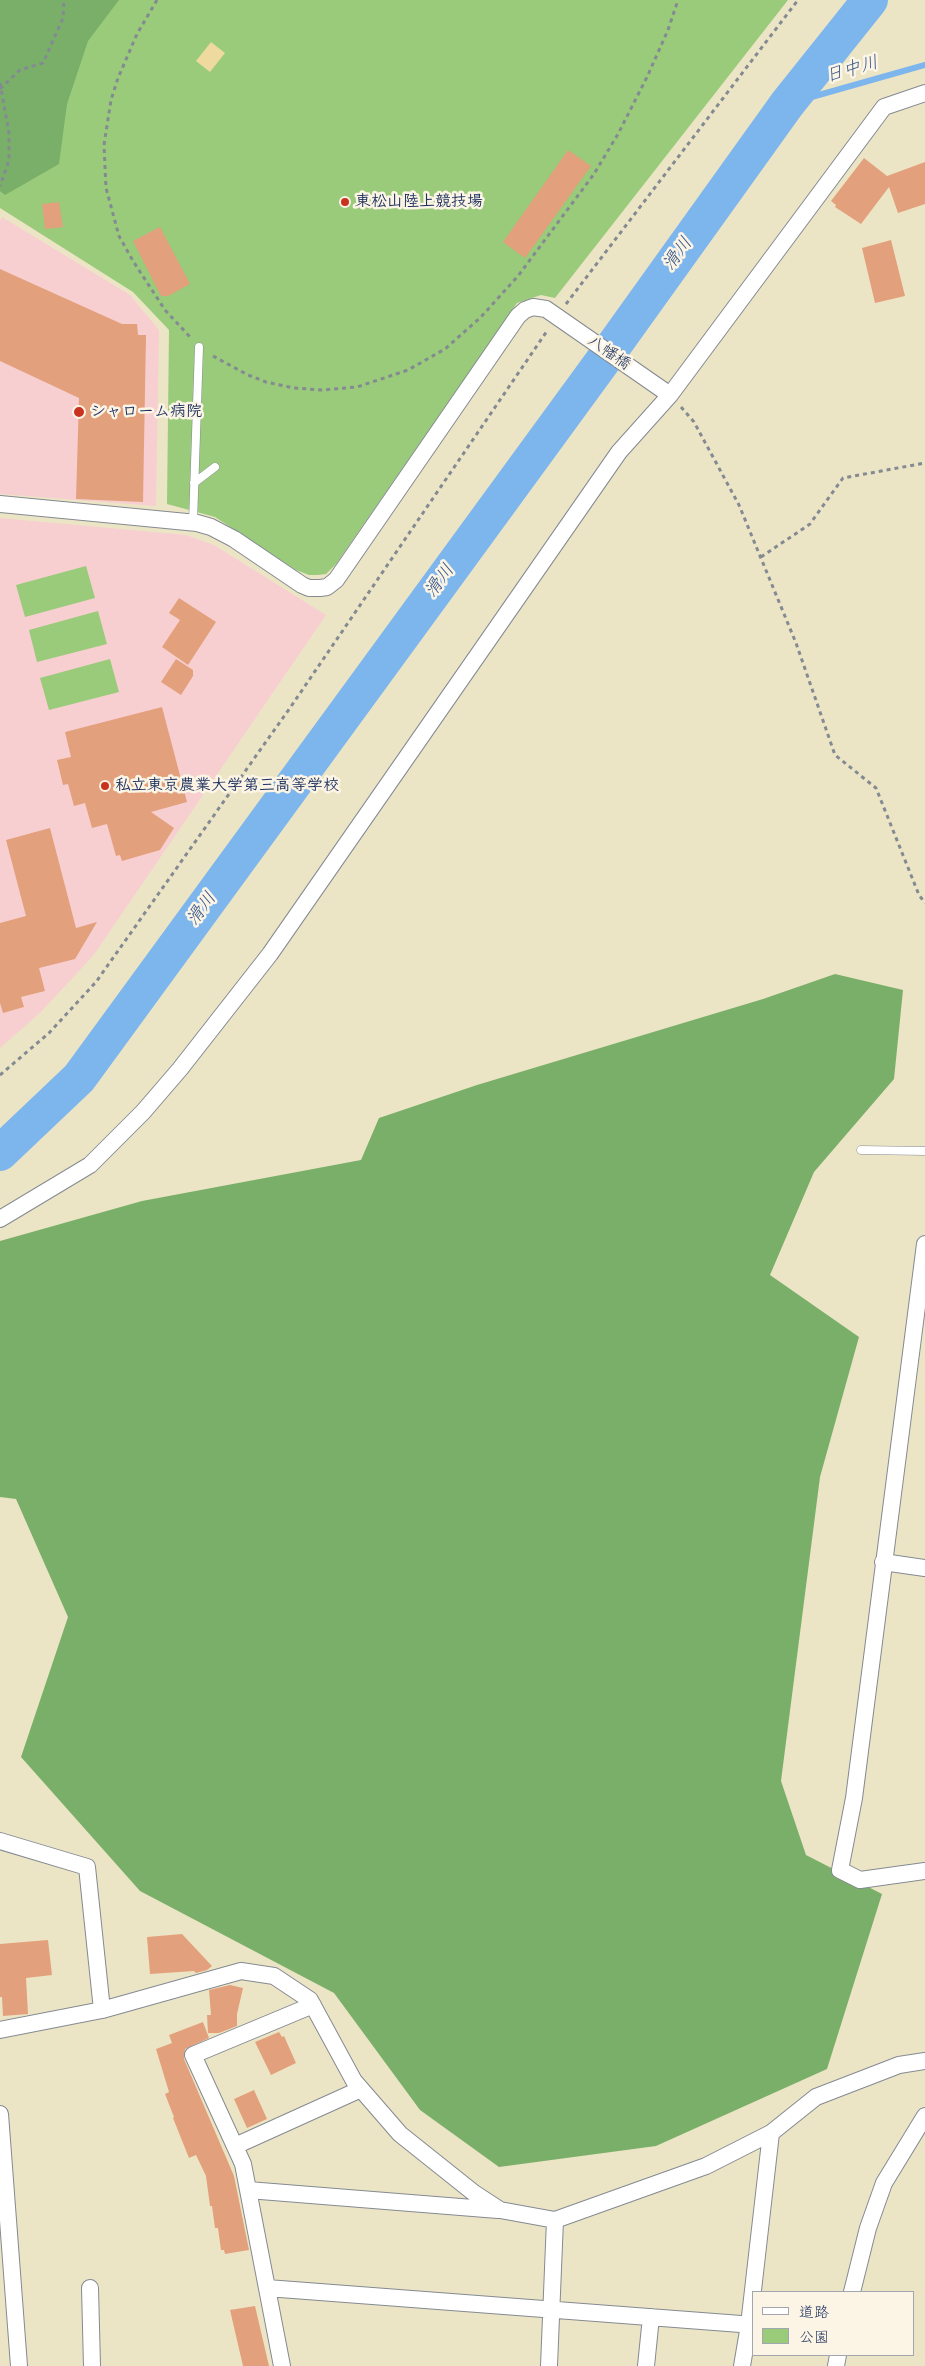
<!DOCTYPE html>
<html>
<head>
<meta charset="utf-8">
<style>
	body { margin:0 }
	#map { position:relative; width:925px; height:2366px; overflow:hidden; background:#ece5c5; font-family:Itim,"Klee One",sans-serif }
	canvas { display:block }
	.legend { position:absolute; left:752px; top:2291px; width:162px; height:65px; box-sizing:border-box; background:#fcf5e5; border:1px solid #a2a6af; margin:0; padding:6px 9px; list-style:none; font-size:15px; color:#1b2f5e }
	.legend li { display:flex; align-items:center; gap:10px; height:25px }
	.legend b { width:25px; border:1px solid #a2a6af }
</style>
</head>
<body>
<div id="map">
<canvas width="925" height="2366"></canvas>
<ul class="legend">
<li><b style="height:6px;background:#fff"></b>道路</li>
<li><b style="height:14px;background:#99cb7a"></b>公園</li>
</ul>
</div>
<script>
const ctx = document.querySelector('canvas').getContext('2d');
ctx.lineJoin = 'round';
function paint(path, color) { ctx.fillStyle = color; ctx.fill(path, 'evenodd'); }
const toPath = rows => new Path2D(rows.map(r => 'M' + r).join(''));
function stroke(path, color, width, dash) { ctx.strokeStyle = color; ctx.lineWidth = width; ctx.lineCap = dash ? 'butt' : 'round'; ctx.setLineDash(dash || []); ctx.stroke(path); }
function write(font, color, halo, rows, align = 'center') {
  ctx.font = font + ' Itim,"Klee One",sans-serif'; ctx.lineWidth = 5; ctx.setLineDash([]); ctx.textBaseline = 'middle'; ctx.strokeStyle = halo; ctx.fillStyle = color; for (const [text, x, y, turn = 0] of rows) {
    ctx.save(); ctx.translate(x, y); ctx.rotate((+turn || 0) * Math.PI / 180); ctx.textAlign = isNaN(turn) ? turn : align; if (halo) ctx.strokeText(text, 0, 0); ctx.fillText(text, 0, 0); ctx.restore();
  }
}
const built = toPath([
	[2,217,130,295,159,330,156,506,0,494,0,221],
	[0,518,186,535,214,545,326,615,93,956,40,1013,0,1048]
]);
const green = toPath([
	[0,0,788,0,555,298,541,295,517,303,336,564,326,574,318,575,309,575,296,570,215,517,167,504,169,330,133,292,0,208],
	[86,566,95,598,25,617,16,585],
	[98,611,107,644,37,662,29,630],
	[110,659,119,692,49,710,40,678]
]);
const forest = toPath([
	[0,0,119,0,88,41,67,104,59,164,5,195,0,191],
	[835,974,903,990,894,1079,814,1172,770,1275,859,1337,820,1477,781,1781,806,1855,882,1894,827,2069,656,2146,499,2167,420,2110,334,1993,140,1891,21,1757,68,1617,16,1499,0,1497,0,1241,142,1201,361,1160,379,1118,477,1085,763,999]
]);
const sand = toPath([
	[211,42,225,53,210,72,196,61]
]);
const stream = toPath([
	[787,104,925,65]
]);
const river = toPath([
	[0,1153,79,1078,602,362,787,104,870,0]
]);
const building = toPath([
	[568,150,591,166,525,258,503,242],
	[864,158,887,176,925,162,925,204,898,213,889,187,861,224,835,207,836,205,831,201],
	[59,202,63,227,45,229,42,204],
	[160,227,190,284,168,296,161,296,133,241],
	[891,240,905,296,875,303,862,248],
	[0,269,122,324,137,324,138,335,146,335,143,502,76,499,79,398,0,361],
	[179,598,216,622,188,665,162,647,180,620,169,613],
	[176,659,193,670,193,676,181,695,161,682],
	[162,707,187,802,151,812,174,828,160,850,122,861,120,855,116,856,107,824,92,828,85,803,74,806,68,784,63,785,57,760,71,757,65,732],
	[50,828,76,928,97,922,75,959,39,968,45,991,21,997,24,1007,3,1013,0,1003,0,923,26,916,6,840],
	[182,1934,212,1966,207,1970,196,1973,194,1971,150,1974,147,1937],
	[48,1940,52,1975,26,1978,28,2014,3,2016,2,1997,0,1997,0,1944],
	[230,1985,243,1988,237,2014,237,2026,219,2033,208,2033,207,2015,211,2015,209,1990],
	[203,2022,209,2038,185,2049,184,2059,234,2176,249,2250,225,2254,224,2250,221,2250,218,2228,215,2228,212,2206,210,2206,206,2176,196,2155,189,2158,173,2118,174,2117,165,2094,169,2092,156,2049,172,2043,169,2035],
	[279,2032,282,2037,284,2036,296,2063,271,2075,255,2042],
	[254,2090,267,2119,247,2128,234,2099],
	[255,2306,269,2366,243,2366,230,2310]
]);
const path = toPath([
	[157,0,137,34,118,78,111,100,104,145,106,188,119,236,133,261,165,310,191,338],
	[0,83,9,133,9,160,0,186],
	[0,89,20,70,43,63,63,18,64,0],
	[566,304,798,0],
	[213,356,248,375,266,382,294,388,322,390,357,387,408,370,445,349,481,317,518,276,594,174,618,134,647,77,668,30,678,0],
	[681,407,694,422,739,505,796,643,835,755,876,788,919,895,925,903],
	[761,557,810,524,843,478,925,463],
	[0,1075,49,1033,96,982,292,705,547,331]
]);
const service = toPath([
	[194,483,215,467],
	[193,522,199,347],
	[861,1150,925,1151]
]);
const minor = toPath([
	[0,504,197,523,211,527,234,539,302,585,309,588,320,588,327,587,336,580,518,316,525,310,533,307,546,309,670,395],
	[0,1219,90,1165,143,1112,180,1069,270,954,619,452,670,395,884,107,925,93],
	[925,1244,854,1798,840,1870,860,1880,925,1871],
	[883,1562,925,1568],
	[0,1841,87,1867,102,2010],
	[0,2030,102,2010,241,1971,274,1976,310,2000,354,2081,400,2134,474,2193,500,2210,555,2220,706,2166,771,2133,816,2097,899,2065,925,2061],
	[0,2114,19,2366],
	[235,2146,361,2089],
	[248,2190,498,2210],
	[90,2288,92,2366],
	[267,2288,754,2325],
	[852,2292,868,2228,884,2183,925,2116],
	[282,2366,243,2164,193,2055,313,2005],
	[549,2366,555,2220],
	[646,2366,651,2317],
	[742,2366,749,2325,771,2133],
	[836,2366,838,2355]
]);
const markers = [
	[345,202,5,"#c8321e"],
	[79,412,6,"#c8321e"],
	[105,786,5,"#c8321e"]
];
const poiNames = [
	["東松山陸上競技場",355,202],
	["シャローム病院",90,412],
	["私立東京農業大学第三高等学校",115,786]
];
const streetNames = [
	["八幡橋",609,353,35]
];
const waterNames = [
	["日中川",852,70,-16],
	["滑川",678,254,-54],
	["滑川",440,581,-54],
	["滑川",202,909,-54]
];
paint(built, '#f7cfd1');
paint(green, '#99cb7a');
paint(forest, '#7aaf6a');
paint(sand, '#eeda9e');
stroke(stream, '#7db5ed', 6);
stroke(river, '#7db5ed', 36);
paint(building, '#e3a07c');
stroke(service, '#848a92', 9);
stroke(minor, '#848a92', 18);
stroke(path, '#848a92', 3, [4, 4]);
stroke(service, '#fff', 8);
stroke(minor, '#fff', 16);
for (const [x, y, r, color] of markers) { const dot = new Path2D(); dot.arc(x, y, r, 0, 2 * Math.PI); ctx.fillStyle = color; ctx.fill(dot); stroke(dot, '#fcf5e5', 2); }
write('bold 16px', '#1b2f5e', '#fcf5e5', poiNames, 'left');
write('16px', '#1b2f5e', '#fcf5e5', streetNames);
write('italic 18px', '#385789', '#fcf5e5', waterNames);
</script>
</body>
</html>
